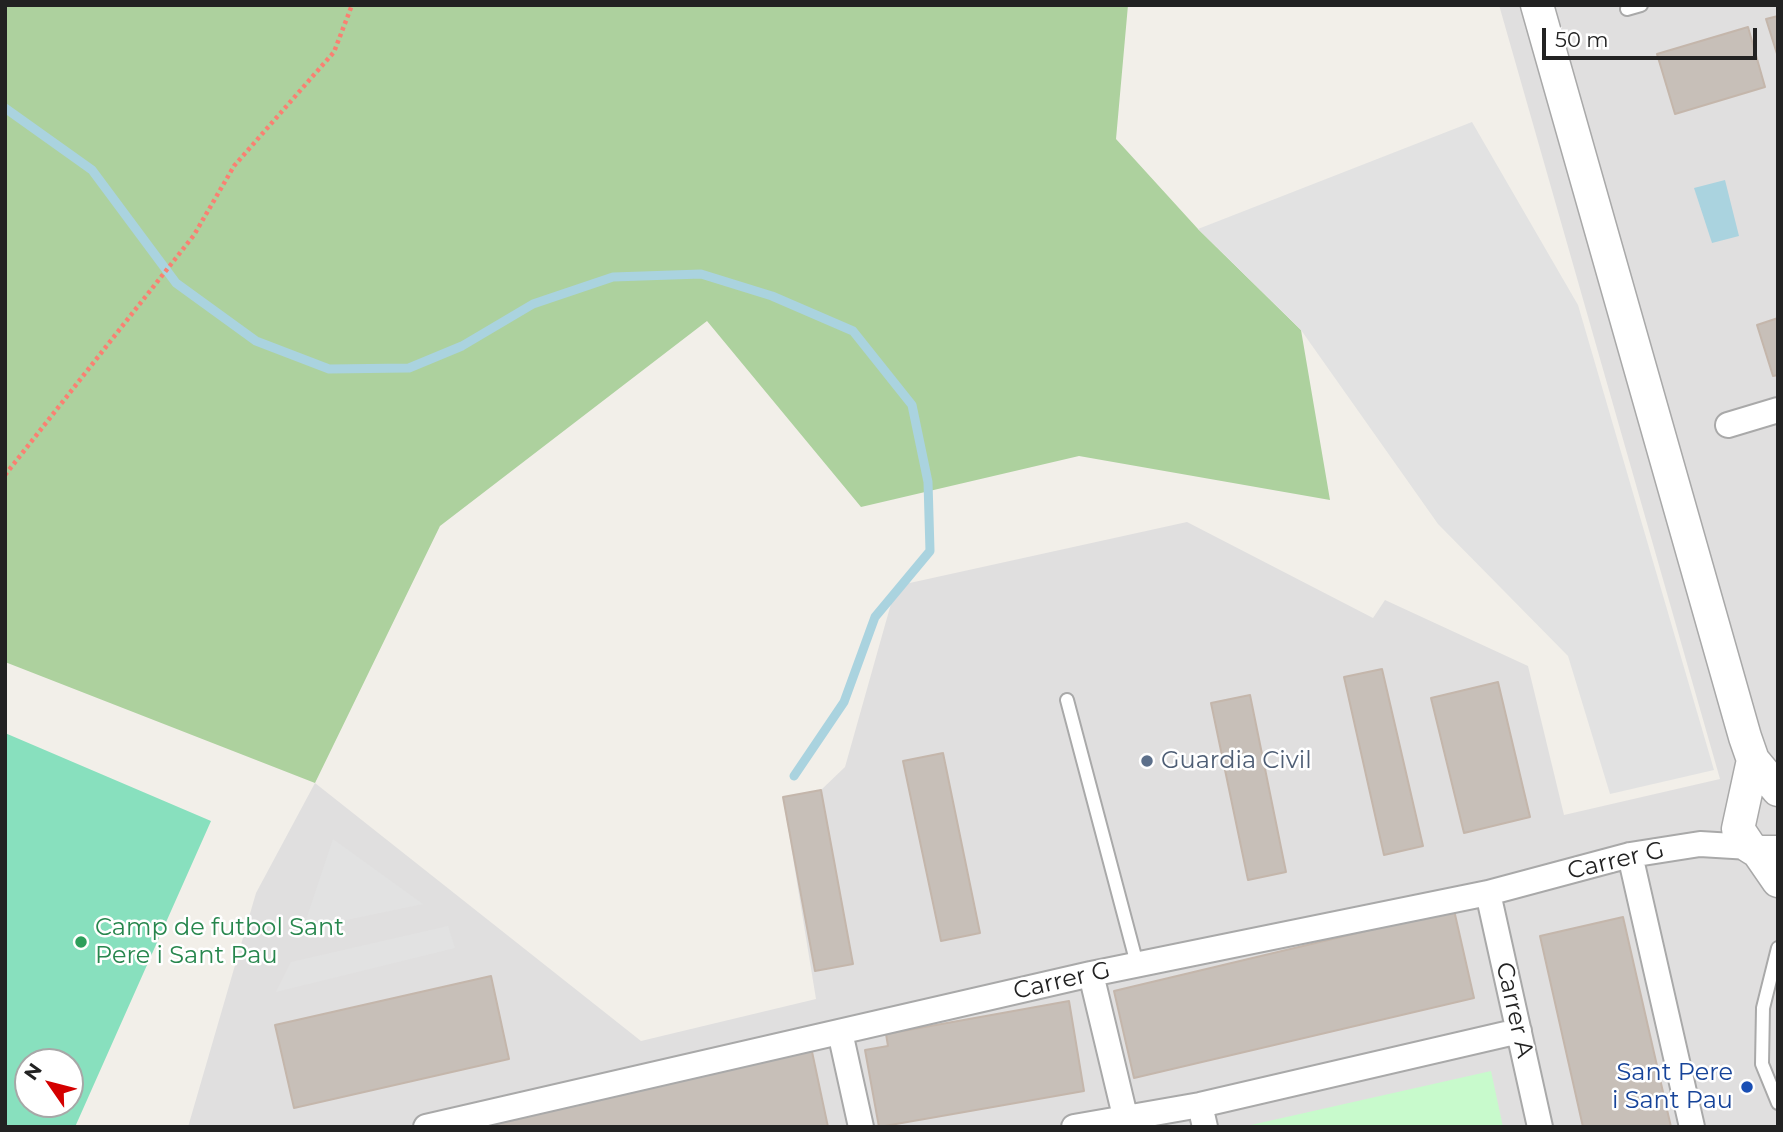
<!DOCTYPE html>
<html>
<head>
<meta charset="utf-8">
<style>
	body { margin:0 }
	#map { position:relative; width:1783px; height:1132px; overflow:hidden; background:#f2efe9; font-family:Montserrat,sans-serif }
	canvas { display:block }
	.frame { position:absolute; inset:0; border:7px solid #222; pointer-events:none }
	.north { position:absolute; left:14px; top:1048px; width:70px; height:70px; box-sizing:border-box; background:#fff; border:2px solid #a7a7a7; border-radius:50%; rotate:305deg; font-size:19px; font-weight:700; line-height:28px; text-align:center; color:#222 }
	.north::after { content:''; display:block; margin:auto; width:24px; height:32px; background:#d40000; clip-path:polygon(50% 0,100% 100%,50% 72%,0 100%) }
	.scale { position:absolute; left:1542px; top:28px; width:215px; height:32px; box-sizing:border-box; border:4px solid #222; border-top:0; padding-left:9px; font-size:21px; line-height:24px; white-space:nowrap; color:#222; -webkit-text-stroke:5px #fff; paint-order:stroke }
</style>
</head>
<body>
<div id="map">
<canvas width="1783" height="1132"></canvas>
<div class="frame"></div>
<div class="north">N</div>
<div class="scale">50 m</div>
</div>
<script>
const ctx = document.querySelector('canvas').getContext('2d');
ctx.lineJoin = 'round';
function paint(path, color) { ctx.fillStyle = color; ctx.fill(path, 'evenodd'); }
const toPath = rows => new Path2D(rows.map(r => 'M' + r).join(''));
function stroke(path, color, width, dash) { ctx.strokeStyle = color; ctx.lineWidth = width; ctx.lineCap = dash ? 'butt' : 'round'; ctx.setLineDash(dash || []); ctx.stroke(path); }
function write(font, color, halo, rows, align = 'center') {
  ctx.font = font + ' Montserrat,sans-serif'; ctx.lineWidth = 5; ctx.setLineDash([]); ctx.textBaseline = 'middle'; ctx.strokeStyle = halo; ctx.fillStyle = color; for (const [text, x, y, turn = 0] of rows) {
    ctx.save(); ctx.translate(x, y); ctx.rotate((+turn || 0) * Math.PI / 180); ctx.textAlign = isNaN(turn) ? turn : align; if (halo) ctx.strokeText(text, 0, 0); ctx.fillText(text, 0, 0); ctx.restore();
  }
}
const residential = toPath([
	[1499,5,1778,5,1778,1127,188,1127,256,893,315,783,641,1041,816,999,783,797,821,790,845,767,896,586,1187,522,1373,618,1385,600,1528,666,1564,815,1720,779]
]);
const forest = toPath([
	[5,5,1128,5,1116,139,1198,229,1301,330,1330,500,1079,456,861,507,707,321,440,526,315,783,5,662]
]);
const park = toPath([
	[1491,1071,1503,1127,1242,1127]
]);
const pitch = toPath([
	[5,733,211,821,75,1127,5,1127],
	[28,1062,70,1062,70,1104,28,1104]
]);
const parking = toPath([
	[1472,122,1578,305,1714,770,1610,794,1568,656,1438,524,1301,330,1198,229],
	[333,839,423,904,303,929],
	[448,926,455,948,276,992,291,962]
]);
const water = toPath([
	[1725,180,1739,236,1712,243,1694,188]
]);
const stream = toPath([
	[5,108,92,170,176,283,256,341,329,369,409,368,462,346,533,304,613,277,701,274,772,296,853,331,912,405,928,482,930,551,875,617,844,702,794,776]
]);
const building = toPath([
	[1778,16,1778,57,1766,19,1778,16],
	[1748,27,1765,87,1675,114,1657,54,1748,27],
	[1778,318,1778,375,1773,376,1757,325,1778,318],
	[1382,669,1423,846,1384,855,1344,677,1382,669],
	[1498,682,1530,817,1464,833,1431,698,1498,682],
	[1250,695,1286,872,1248,880,1211,703,1250,695],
	[943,753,980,933,941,941,903,761,943,753],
	[821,790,853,964,815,971,783,797,821,790],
	[1454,910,1474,998,1134,1078,1114,991,1454,910],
	[1623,917,1671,1127,1583,1127,1540,936,1623,917],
	[491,976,509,1059,294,1108,275,1025,491,976],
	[1069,1001,1084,1091,879,1127,865,1050,888,1046,886,1034,1069,1001],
	[811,1047,828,1127,473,1127,811,1047]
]);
const path = toPath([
	[5,475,194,235,234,166,334,52,352,5]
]);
const service = toPath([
	[1627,9,1641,5],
	[1067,700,1137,964],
	[1778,948,1763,1008,1762,1064,1778,1103]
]);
const minor = toPath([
	[1728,425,1778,410],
	[1630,855,1692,1127],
	[1488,893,1540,1127],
	[1091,974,1125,1116],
	[840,1032,861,1127],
	[1200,1105,1205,1127],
	[426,1127,1091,974,1488,893,1630,855,1700,844,1750,847],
	[1074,1127,1200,1105,1519,1031]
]);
const tertiary = toPath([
	[1537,5,1745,737,1753,760,1778,790],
	[1753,760,1738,829,1750,847,1758,852,1778,852],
	[1758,852,1778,881]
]);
const markers = [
	[1147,761,7,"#5c6f8a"],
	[81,942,7,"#2e9e5b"],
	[1747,1087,7,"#1a4fb4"]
];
const serviceNames = [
	["Guardia Civil",1161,761]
];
const streetNames = [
	["Carrer G",1616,861,-13],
	["Carrer G",1062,981,-13],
	["Carrer A",1514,1010,77]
];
const leisureNames = [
	["Camp de futbol Sant",95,928],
	["Pere i Sant Pau",95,956]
];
const transitNames = [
	["Sant Pere",1733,1073],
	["i Sant Pau",1733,1101]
];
paint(residential, '#e0dfdf');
paint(forest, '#add19e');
paint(park, '#c8facc');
paint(pitch, '#88e0be');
paint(parking, '#e2e2e2');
paint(water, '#aad3df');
stroke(stream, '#aad3df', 9);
paint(building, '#c7bfb8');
stroke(building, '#c4b6ab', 2);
stroke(service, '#a9a9a9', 16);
stroke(minor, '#a9a9a9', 28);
stroke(tertiary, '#a9a9a9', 35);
stroke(path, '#fa8072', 4.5, [3.5, 3.5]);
stroke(service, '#fff', 12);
stroke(minor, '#fff', 24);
stroke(tertiary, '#fff', 32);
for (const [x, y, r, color] of markers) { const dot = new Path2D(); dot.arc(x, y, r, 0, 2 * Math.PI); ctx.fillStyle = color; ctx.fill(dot); stroke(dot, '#fff', 2.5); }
write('24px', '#4e5e75', '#fff', serviceNames, 'left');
write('24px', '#222', '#fff', streetNames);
write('24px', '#27864d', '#fff', leisureNames, 'left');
write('24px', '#164399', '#fff', transitNames, 'right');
</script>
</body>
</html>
